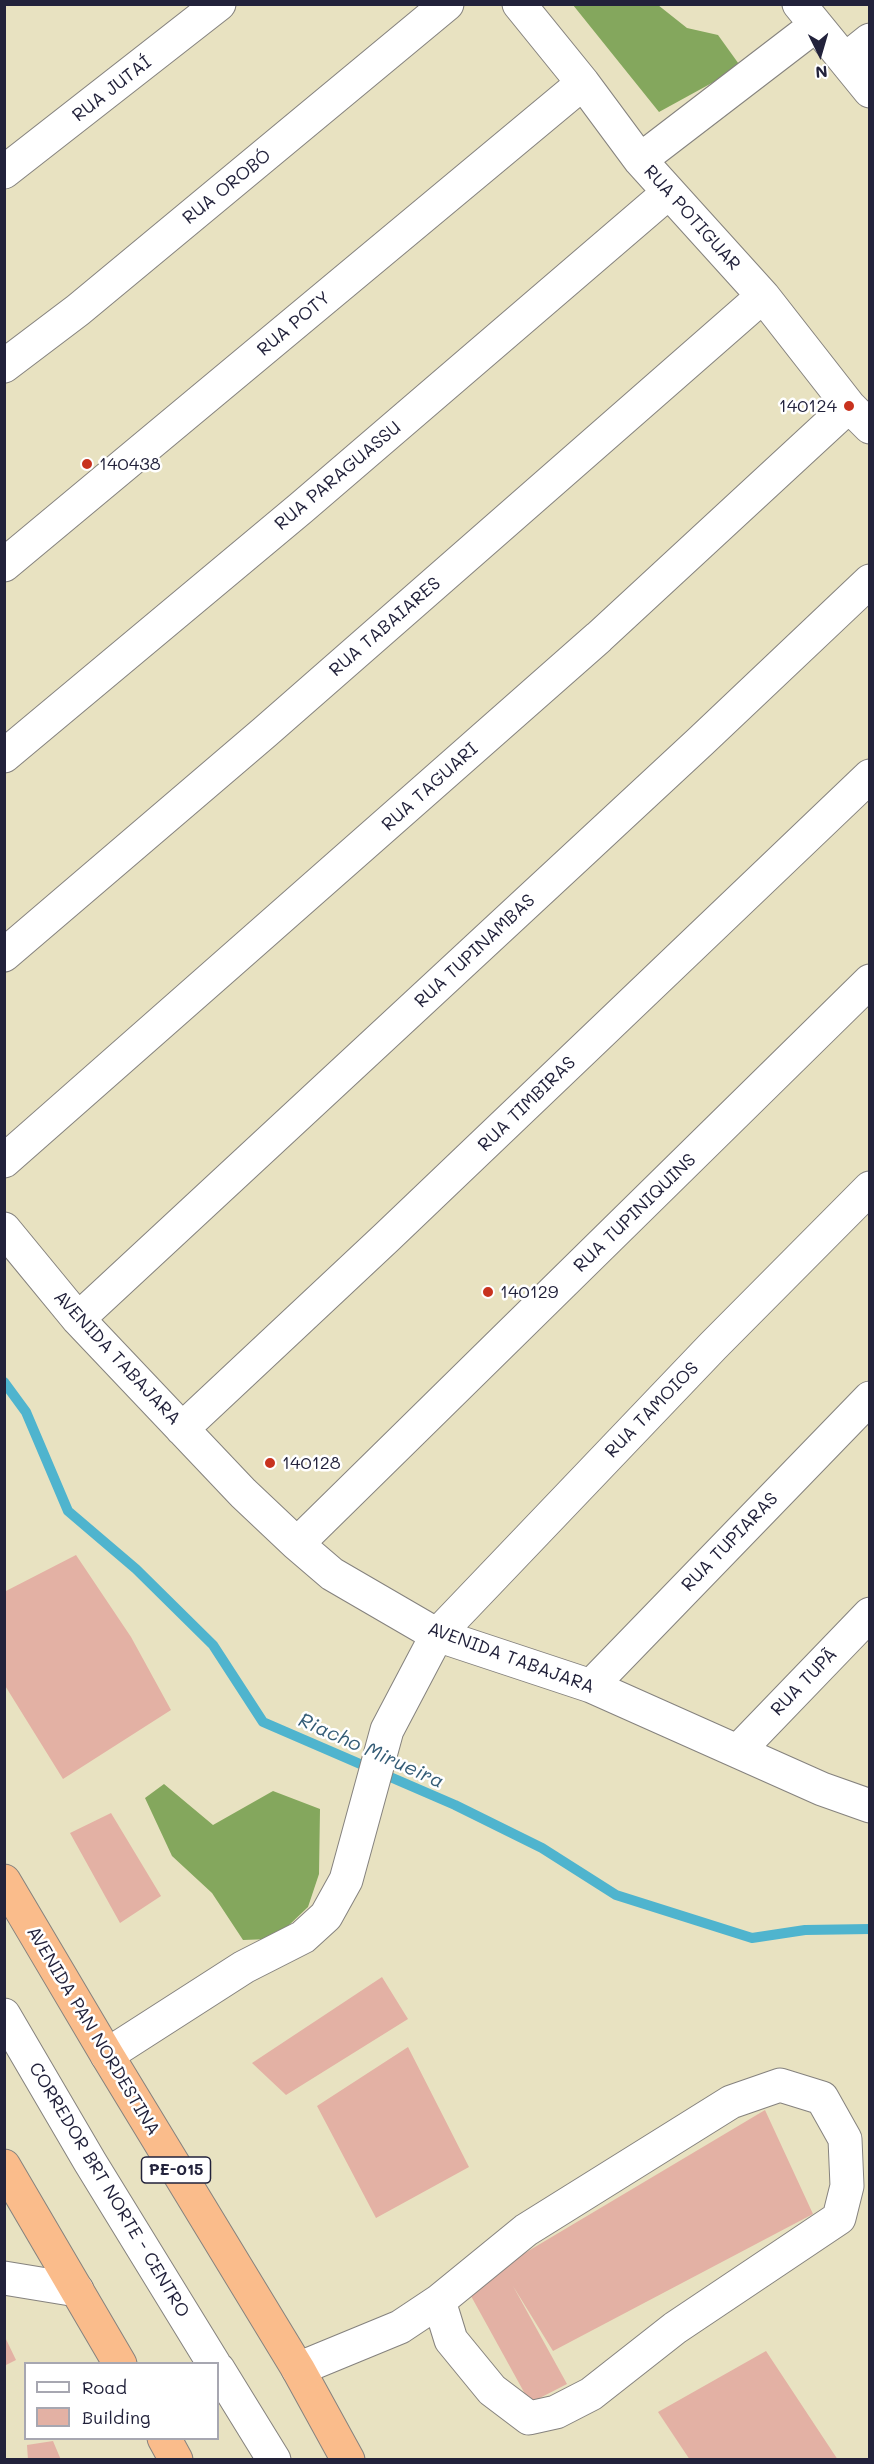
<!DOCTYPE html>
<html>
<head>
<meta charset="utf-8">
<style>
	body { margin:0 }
	#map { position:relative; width:874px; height:2464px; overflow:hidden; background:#e8e2c1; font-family:Mali,sans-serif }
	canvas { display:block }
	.frame { position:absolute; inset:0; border:6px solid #22223b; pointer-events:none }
	.legend { position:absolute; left:24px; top:2362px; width:195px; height:78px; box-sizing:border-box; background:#fff; border:2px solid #a7a7b1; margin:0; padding:8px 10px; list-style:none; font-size:18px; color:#22223b }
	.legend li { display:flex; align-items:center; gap:12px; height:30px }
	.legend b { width:30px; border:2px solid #a7a7b1 }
	.north { position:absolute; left:790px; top:24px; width:60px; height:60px; -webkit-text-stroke:4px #fff; paint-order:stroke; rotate:175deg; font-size:16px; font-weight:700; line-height:24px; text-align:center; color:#22223b }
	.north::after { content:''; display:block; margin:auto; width:21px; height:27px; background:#22223b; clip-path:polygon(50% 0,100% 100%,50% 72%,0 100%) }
</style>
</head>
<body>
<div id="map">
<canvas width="874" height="2464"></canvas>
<div class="frame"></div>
<ul class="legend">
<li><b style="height:8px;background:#fff"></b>Road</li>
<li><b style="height:16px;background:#e3b1a4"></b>Building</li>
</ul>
<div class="north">N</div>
</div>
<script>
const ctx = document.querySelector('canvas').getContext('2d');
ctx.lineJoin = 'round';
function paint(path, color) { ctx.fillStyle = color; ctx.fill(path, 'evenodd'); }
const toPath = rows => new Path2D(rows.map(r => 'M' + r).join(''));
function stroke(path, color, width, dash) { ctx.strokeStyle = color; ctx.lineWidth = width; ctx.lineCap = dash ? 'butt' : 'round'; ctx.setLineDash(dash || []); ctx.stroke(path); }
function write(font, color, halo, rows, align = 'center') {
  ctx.font = font + ' Mali,sans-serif'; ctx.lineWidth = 5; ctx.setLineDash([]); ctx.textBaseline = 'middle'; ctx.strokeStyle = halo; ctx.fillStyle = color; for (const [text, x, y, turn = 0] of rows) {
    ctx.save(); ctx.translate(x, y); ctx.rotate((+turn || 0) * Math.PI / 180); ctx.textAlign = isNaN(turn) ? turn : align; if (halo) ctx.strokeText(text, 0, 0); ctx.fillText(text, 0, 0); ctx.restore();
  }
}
const forest = toPath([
	[573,5,658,5,687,28,718,35,741,67,659,112],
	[164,1784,213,1825,273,1791,320,1809,319,1874,308,1907,286,1928,270,1939,243,1940,212,1893,172,1856,145,1798]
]);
const stream = toPath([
	[4,1382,26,1412,68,1511,136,1569,213,1645,263,1722,455,1805,542,1848,616,1895,752,1938,805,1930,870,1929]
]);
const building = toPath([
	[76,1555,131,1637,171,1710,63,1779,4,1684,4,1592],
	[111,1813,161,1896,120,1923,70,1833],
	[382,1977,408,2019,286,2095,252,2063],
	[408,2047,469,2167,376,2218,317,2106],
	[765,2110,813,2214,553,2351,513,2286,567,2384,530,2403,471,2296,503,2266],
	[4,2335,16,2360,4,2366],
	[766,2351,838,2460,690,2460,658,2412],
	[53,2441,61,2460,28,2460,27,2445]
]);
const minor = toPath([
	[519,4,583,83,640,160,763,296,849,406,870,427],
	[799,4,870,91],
	[845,60,870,40],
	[640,160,816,25],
	[4,172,219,4],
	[4,366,78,310,447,4],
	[4,565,583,83],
	[4,756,301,508,668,193],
	[4,955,265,732,763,296],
	[4,1161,599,637,849,406],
	[4,1229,78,1319,243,1493,297,1544,332,1574,437,1635,591,1686,822,1789,870,1806],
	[78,1319,701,741,870,581],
	[182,1429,387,1237,870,776],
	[297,1544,870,981],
	[591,1686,870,1398],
	[738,1751,870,1614],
	[4,2015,90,2162,214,2364],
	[107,2055,244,1967,303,1937,326,1916,346,1880,387,1730,437,1635,713,1346,870,1188],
	[4,2278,77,2290],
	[218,2369,274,2460],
	[298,2369,400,2327,439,2301,526,2230,731,2102,780,2085,822,2098,845,2139,847,2186,839,2218,675,2328,591,2394,556,2412,529,2418,492,2390,451,2340,439,2301]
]);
const highway = toPath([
	[4,1881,107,2055,298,2369,348,2460],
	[4,2166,120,2364],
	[164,2438,176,2460]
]);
const markers = [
	[849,406,6,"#c8321e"],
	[87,464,6,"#c8321e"],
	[488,1292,6,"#c8321e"],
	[270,1463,6,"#c8321e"]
];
const shields = [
	[176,2170,69]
];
const shieldNames = [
	["PE-015",176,2170]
];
const streetNames = [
	["RUA JUTAÍ",112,89,-38],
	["RUA OROBÓ",227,187,-39],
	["RUA POTIGUAR",692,218,48],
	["RUA POTY",294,324,-40],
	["RUA PARAGUASSU",338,476,-40],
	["RUA TABAIARES",385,627,-41],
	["RUA TAGUARI",430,787,-42],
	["RUA TUPINAMBAS",475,951,-43],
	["RUA TIMBIRAS",527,1104,-44],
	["RUA TUPINIQUINS",635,1213,-44],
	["AVENIDA TABAJARA",117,1358,47],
	["RUA TAMOIOS",652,1410,-46],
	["RUA TUPIARAS",730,1542,-46],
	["AVENIDA TABAJARA",511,1658,20],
	["RUA TUPÃ",804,1682,-46],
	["AVENIDA PAN NORDESTINA",93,2031,59],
	["CORREDOR BRT NORTE - CENTRO",109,2190,59]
];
const poiNames = [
	["140124",837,406,"right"],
	["140438",99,464],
	["140129",500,1292],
	["140128",282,1463]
];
const waterNames = [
	["Riacho Mirueira",371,1751,24]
];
paint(forest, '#84a75d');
stroke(stream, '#4fb4ce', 10);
paint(building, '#e3b1a4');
stroke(minor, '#85827e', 35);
stroke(highway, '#85827e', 35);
stroke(minor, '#fff', 33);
stroke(highway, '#fabc8b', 33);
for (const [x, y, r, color] of markers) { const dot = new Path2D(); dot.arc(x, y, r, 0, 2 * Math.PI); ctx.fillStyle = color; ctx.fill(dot); stroke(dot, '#fff', 2); }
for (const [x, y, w] of shields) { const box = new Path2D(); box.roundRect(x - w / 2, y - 13, w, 26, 4.5); ctx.fillStyle = '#fff'; ctx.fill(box); stroke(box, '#22223b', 1.5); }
write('bold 16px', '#22223b', null, shieldNames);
write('18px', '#22223b', '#fff', streetNames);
write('18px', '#22223b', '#fff', poiNames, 'left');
write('italic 20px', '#345c76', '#fff', waterNames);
</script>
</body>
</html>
